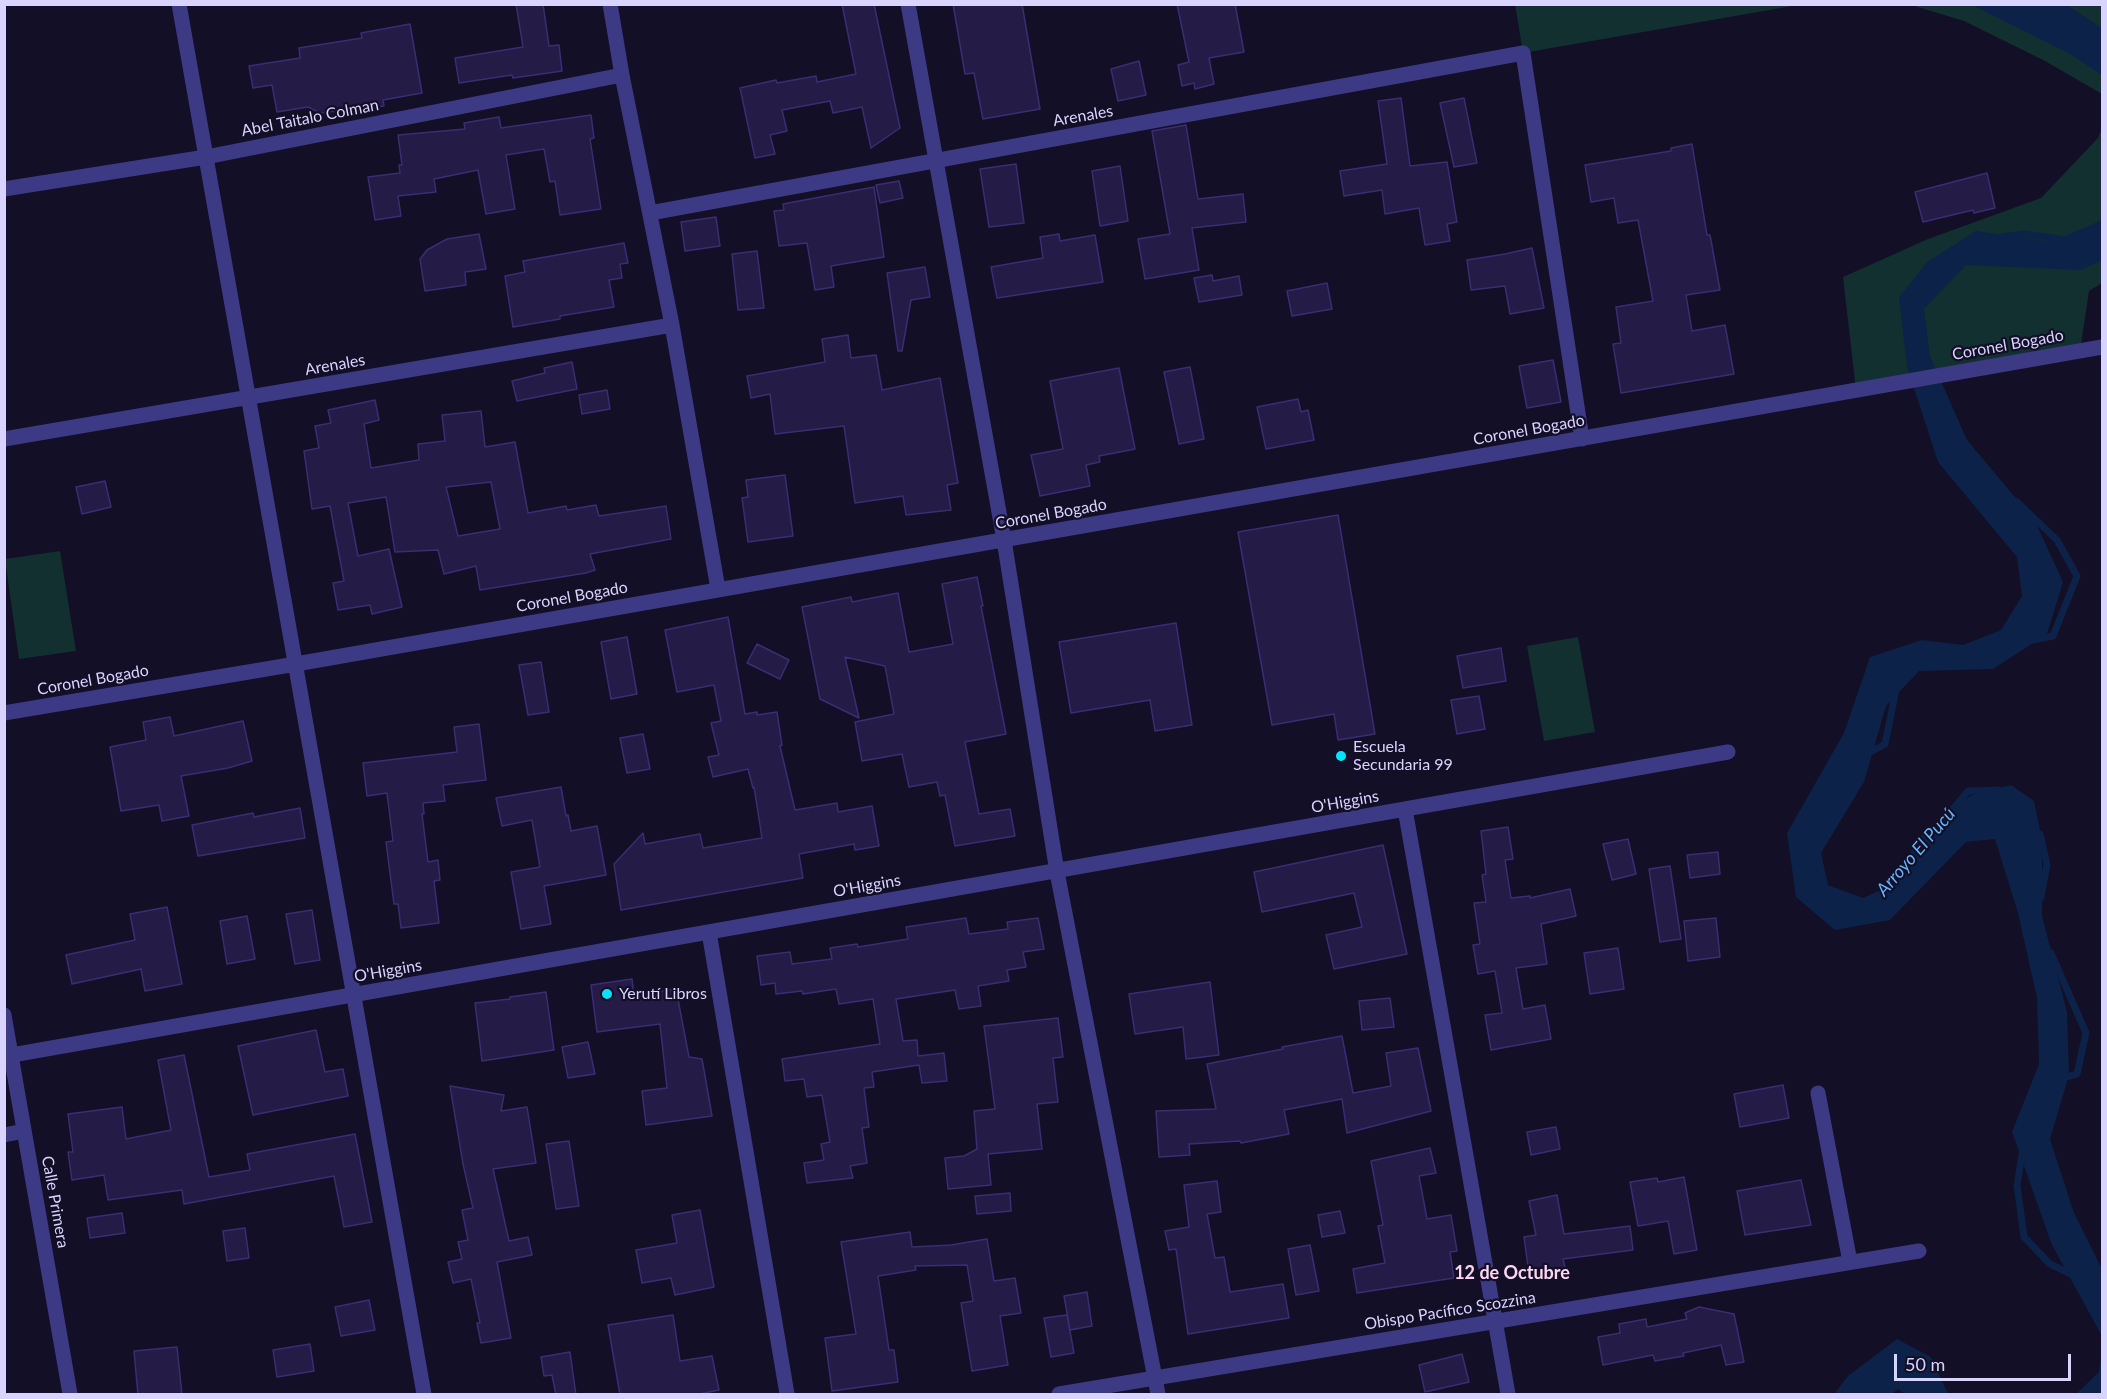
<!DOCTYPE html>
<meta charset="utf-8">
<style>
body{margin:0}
#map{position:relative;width:2107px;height:1399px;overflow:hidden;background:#130f26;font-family:Lato,sans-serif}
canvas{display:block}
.frame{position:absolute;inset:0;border:6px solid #d9d4ff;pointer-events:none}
.scale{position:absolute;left:1894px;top:1354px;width:177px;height:27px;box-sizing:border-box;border:3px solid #d9d4ff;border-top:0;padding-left:8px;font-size:18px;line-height:21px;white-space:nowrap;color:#d9d4ff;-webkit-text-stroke:4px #130f26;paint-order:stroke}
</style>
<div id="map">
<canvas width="2107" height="1399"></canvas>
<div class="frame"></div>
<div class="scale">50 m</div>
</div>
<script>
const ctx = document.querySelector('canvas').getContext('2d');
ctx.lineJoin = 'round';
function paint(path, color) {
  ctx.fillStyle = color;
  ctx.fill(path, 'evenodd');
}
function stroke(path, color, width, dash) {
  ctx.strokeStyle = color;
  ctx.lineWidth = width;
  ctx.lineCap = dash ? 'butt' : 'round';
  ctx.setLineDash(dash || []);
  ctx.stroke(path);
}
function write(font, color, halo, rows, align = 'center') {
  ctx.font = font + ' Lato,sans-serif';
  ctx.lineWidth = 4.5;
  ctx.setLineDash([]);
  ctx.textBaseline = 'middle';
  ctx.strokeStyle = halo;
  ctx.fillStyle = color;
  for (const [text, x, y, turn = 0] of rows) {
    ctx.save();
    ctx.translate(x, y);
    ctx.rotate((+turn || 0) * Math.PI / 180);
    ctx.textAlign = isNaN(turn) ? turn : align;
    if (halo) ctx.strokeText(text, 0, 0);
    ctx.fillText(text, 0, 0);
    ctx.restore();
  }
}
paint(new Path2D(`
 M 1515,4 L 1798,5 L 1523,53 Z
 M 1911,5 L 2102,5 L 2102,94 L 2045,61 L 1964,21 Z
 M 2102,128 L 2102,283 L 2089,291 L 2080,351 L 1856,390 L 1843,277 L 1928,239 L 2041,198 L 2098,138 Z
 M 60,551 L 76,651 L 19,659 L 5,559 Z
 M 1578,637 L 1595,732 L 1544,741 L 1527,646 Z`), '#12302f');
paint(new Path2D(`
 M 2065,4 L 2102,28 L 2102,75 L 2070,54 L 1972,5 Z
 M 2102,220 L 2102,260 L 2081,270 L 1966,265 L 1924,309 L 1930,356 L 1967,440 L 2035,521 L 2063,582 L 2047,634 L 1993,669 L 1919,671 L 1886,706 L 1864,782 L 1821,853 L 1828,885 L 1863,898 L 1889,886 L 1923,832 L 1971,795 L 2011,785 L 2034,801 L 2042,839 L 2042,916 L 2067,1012 L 2069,1075 L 2050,1139 L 2074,1213 L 2102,1269 L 2102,1336 L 2052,1245 L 2012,1132 L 2039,1064 L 2037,998 L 2018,913 L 1995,839 L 1966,842 L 1890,920 L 1835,930 L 1796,897 L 1787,833 L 1844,733 L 1870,657 L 1922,640 L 1963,645 L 2001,630 L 2022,596 L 2017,557 L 1938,462 L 1907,367 L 1899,297 L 1927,262 L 1976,231 L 2051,242 Z
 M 1897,1339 L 1931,1357 L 1948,1394 L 1905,1394 L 1898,1389 L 1892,1394 L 1834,1394 L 1848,1376 Z
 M 2102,1347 L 2102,1394 L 2076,1394 L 2099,1372 Z`), '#0c2248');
stroke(new Path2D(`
 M 2002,237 L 2025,234 L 2065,240
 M 2017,502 L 2057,540 L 2077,576 L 2053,636 L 2033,640
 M 1867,754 L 1885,744 L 1896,690
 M 1948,815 L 1968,791 L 1998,790
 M 2040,834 L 2047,864 L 2041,897
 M 2051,953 L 2086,1033 L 2077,1074 L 2062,1078
 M 2023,1149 L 2017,1185 L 2024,1237 L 2050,1264 L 2075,1276`), '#0c2248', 7);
const building = new Path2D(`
 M 516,4 L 543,4 L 549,46 L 559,45 L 562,71 L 513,78 L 512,75 L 459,83 L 455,58 L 523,47 Z
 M 842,4 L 874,4 L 900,128 L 871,148 L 862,107 L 833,113 L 830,101 L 782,110 L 787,131 L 770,135 L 775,154 L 755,158 L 740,88 L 776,80 L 777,83 L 816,76 L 817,82 L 856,74 Z
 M 953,4 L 1022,4 L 1040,109 L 983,119 L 974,73 L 965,74 Z
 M 1177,4 L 1235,4 L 1244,52 L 1209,58 L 1214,84 L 1195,89 L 1194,83 L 1182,86 L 1178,65 L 1189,62 Z
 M 410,24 L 422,93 L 383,100 L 384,106 L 320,113 L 308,107 L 277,112 L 272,85 L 253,88 L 249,66 L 300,58 L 299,48 L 362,38 L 361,33 Z
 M 1139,61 L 1146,95 L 1118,101 L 1111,69 Z
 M 1401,98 L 1410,166 L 1447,162 L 1457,222 L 1447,224 L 1450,241 L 1425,245 L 1419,208 L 1385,214 L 1382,190 L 1344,196 L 1340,171 L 1387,164 L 1378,101 Z
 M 1464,98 L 1477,163 L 1454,167 L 1440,103 Z
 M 591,115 L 594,138 L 590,139 L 601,209 L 560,215 L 555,181 L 550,182 L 544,149 L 506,155 L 515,209 L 486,214 L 478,170 L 434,179 L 436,192 L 398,196 L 401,216 L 375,220 L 368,177 L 400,173 L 399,165 L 402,165 L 398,135 L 465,129 L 464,123 L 499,117 L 501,128 Z
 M 1186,125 L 1198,199 L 1243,194 L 1246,222 L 1192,228 L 1199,270 L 1145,279 L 1138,239 L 1170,234 L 1152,131 Z
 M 1692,144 L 1707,235 L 1710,235 L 1720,290 L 1686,295 L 1692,331 L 1725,325 L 1734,374 L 1621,393 L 1613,344 L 1621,343 L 1616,307 L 1653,301 L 1638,220 L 1618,223 L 1614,198 L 1591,202 L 1585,165 L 1671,151 L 1671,148 Z
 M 1016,164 L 1024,223 L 989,227 L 980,169 Z
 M 1120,166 L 1128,221 L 1100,226 L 1092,171 Z
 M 1987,173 L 1995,208 L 1974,213 L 1973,210 L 1923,222 L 1915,192 Z
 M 899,181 L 903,198 L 880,203 L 876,185 Z
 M 874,187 L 884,257 L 831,266 L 834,287 L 815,290 L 807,243 L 779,246 L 774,211 L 784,210 L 783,204 Z
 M 716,217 L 720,246 L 685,251 L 681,222 Z
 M 479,234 L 486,269 L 465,272 L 466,285 L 425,291 L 420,259 L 427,250 L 447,239 Z
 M 1059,234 L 1060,241 L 1095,235 L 1103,282 L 997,298 L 991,267 L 1043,258 L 1040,237 Z
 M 624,243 L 628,263 L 620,264 L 622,278 L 609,280 L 614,307 L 560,316 L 560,319 L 513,327 L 505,276 L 525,272 L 523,261 Z
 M 1532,248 L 1544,308 L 1510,314 L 1505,286 L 1471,290 L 1467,260 L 1505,254 Z
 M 757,251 L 764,308 L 738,310 L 732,254 Z
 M 925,267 L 930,297 L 911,300 L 902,351 L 898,351 L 887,273 Z
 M 1212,275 L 1213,281 L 1239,276 L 1242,295 L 1199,302 L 1194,278 Z
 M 1327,283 L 1332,309 L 1292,316 L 1287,291 Z
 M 848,335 L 851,358 L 876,355 L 882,390 L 940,378 L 958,483 L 947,485 L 951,510 L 906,515 L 903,496 L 855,503 L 844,426 L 775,434 L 770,394 L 751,398 L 747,376 L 825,362 L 822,339 Z
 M 1553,360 L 1561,402 L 1527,408 L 1519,366 Z
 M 572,362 L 577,389 L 517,401 L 512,381 L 545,373 L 544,368 Z
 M 1190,367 L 1204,439 L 1179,444 L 1164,372 Z
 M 1119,368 L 1135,449 L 1099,456 L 1100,462 L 1086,465 L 1090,486 L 1040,496 L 1031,455 L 1063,449 L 1050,381 Z
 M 607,390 L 610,409 L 582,414 L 579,395 Z
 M 1298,399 L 1301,412 L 1308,410 L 1314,440 L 1266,449 L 1257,407 Z
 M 375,400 L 379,420 L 364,424 L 371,468 L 419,460 L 418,444 L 445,441 L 442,415 L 481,411 L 485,447 L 515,442 L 528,513 L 566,506 L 567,510 L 596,505 L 599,516 L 666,506 L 671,539 L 590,554 L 595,570 L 586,573 L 480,590 L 476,566 L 444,574 L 438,550 L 395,552 L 386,497 L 348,503 L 358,556 L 389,549 L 402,607 L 372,614 L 370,605 L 338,610 L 333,583 L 344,581 L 330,506 L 312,509 L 304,451 L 319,448 L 315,426 L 331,423 L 328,410 ZM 491,482 L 500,529 L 458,536 L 446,487 Z
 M 785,475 L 793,536 L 748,542 L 742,498 L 748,497 L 746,480 Z
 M 105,481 L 111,507 L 82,514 L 76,487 Z
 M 1338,515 L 1375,734 L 1338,740 L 1334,714 L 1272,725 L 1238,532 Z
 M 977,577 L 983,606 L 981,606 L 1006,734 L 965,742 L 979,814 L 1010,809 L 1015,836 L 955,846 L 945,795 L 940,796 L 937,782 L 909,787 L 902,754 L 862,761 L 855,722 L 894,714 L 885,666 L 845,657 L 859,718 L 820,699 L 802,607 L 851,597 L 852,602 L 898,593 L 909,652 L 953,644 L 942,584 Z
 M 728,617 L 745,714 L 757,712 L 757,715 L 777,712 L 782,745 L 780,746 L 795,810 L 837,803 L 838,812 L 872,806 L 879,846 L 855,850 L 854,844 L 799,854 L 803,878 L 621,910 L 614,864 L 643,833 L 645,844 L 700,834 L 703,848 L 762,838 L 754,787 L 753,788 L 748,769 L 713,777 L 708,757 L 719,755 L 711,723 L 721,721 L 714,685 L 677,692 L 665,630 Z
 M 1176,623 L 1192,725 L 1155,731 L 1150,700 L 1071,713 L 1059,642 Z
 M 627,637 L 637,694 L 611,699 L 601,642 Z
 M 757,644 L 789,660 L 780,679 L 747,663 Z
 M 1501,648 L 1506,681 L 1463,688 L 1457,656 Z
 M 541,662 L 549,712 L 528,715 L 519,665 Z
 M 1479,696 L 1485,729 L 1457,734 L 1451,700 Z
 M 170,717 L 174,736 L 243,721 L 252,761 L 228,768 L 181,776 L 189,816 L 162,821 L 159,805 L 121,811 L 110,747 L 146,740 L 143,722 Z
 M 479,724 L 486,780 L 443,785 L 445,801 L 423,803 L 424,814 L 422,814 L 428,862 L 438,860 L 440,880 L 434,881 L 439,923 L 401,928 L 398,904 L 394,904 L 386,842 L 393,841 L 387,793 L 367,796 L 363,763 L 457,752 L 454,727 Z
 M 643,734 L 650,769 L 627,773 L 620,738 Z
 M 561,787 L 566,816 L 568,815 L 571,831 L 597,826 L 606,875 L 544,886 L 551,924 L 521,929 L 511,872 L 540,867 L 532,820 L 502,826 L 496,798 Z
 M 300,808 L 305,838 L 198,856 L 192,825 L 253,813 L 254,817 Z
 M 1508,827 L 1513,859 L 1505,860 L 1511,898 L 1530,896 L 1530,898 L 1570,889 L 1576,916 L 1541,924 L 1547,964 L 1516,968 L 1523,1009 L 1545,1005 L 1551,1039 L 1491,1050 L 1485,1015 L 1502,1013 L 1495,971 L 1478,974 L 1473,945 L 1480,944 L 1474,903 L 1486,902 L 1482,875 L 1486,874 L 1481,831 Z
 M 1628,839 L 1636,874 L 1612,880 L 1603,844 Z
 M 1383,845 L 1407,954 L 1334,969 L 1326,935 L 1362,927 L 1354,893 L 1262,912 L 1254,872 Z
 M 1718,852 L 1720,874 L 1690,878 L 1687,855 Z
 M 1670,866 L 1681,939 L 1660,942 L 1649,869 Z
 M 167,907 L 182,984 L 145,991 L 141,969 L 72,984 L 66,955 L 135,940 L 130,914 Z
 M 312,910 L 320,960 L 295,964 L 286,914 Z
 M 247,916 L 255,959 L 227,964 L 220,921 Z
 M 966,918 L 969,934 L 1008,929 L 1007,922 L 1038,918 L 1044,949 L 1023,952 L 1026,967 L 1007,970 L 1009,981 L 978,986 L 981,1006 L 959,1009 L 955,990 L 896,999 L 903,1041 L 917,1040 L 918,1056 L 944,1053 L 947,1081 L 922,1083 L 919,1065 L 872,1072 L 874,1087 L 864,1088 L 869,1127 L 862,1128 L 867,1163 L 850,1166 L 853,1178 L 807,1183 L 804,1163 L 824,1160 L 821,1144 L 830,1142 L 822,1095 L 807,1097 L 804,1079 L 785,1081 L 782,1059 L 880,1044 L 873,999 L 839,1004 L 836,989 L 803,994 L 802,991 L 776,994 L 775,983 L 761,985 L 757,956 L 790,952 L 792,964 L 832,959 L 830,948 L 857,944 L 858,947 L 908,939 L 906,927 Z
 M 1716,918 L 1720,957 L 1688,961 L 1684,921 Z
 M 1618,948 L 1624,989 L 1590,994 L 1584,953 Z
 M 632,979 L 634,996 L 676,989 L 689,1057 L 702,1059 L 712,1116 L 646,1125 L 642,1091 L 667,1088 L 660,1024 L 597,1032 L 591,985 Z
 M 1210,982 L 1219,1055 L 1186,1059 L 1183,1027 L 1135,1034 L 1129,994 Z
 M 546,992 L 554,1050 L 482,1061 L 475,1003 L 510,999 L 510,997 Z
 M 1390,998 L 1394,1027 L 1362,1030 L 1359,1001 Z
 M 1058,1018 L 1063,1057 L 1053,1058 L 1058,1102 L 1037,1104 L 1042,1149 L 988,1154 L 991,1185 L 948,1189 L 945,1158 L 964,1156 L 977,1149 L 974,1111 L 995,1109 L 984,1026 Z
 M 316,1030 L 325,1072 L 343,1069 L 348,1096 L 253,1115 L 238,1046 Z
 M 1342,1036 L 1353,1093 L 1391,1086 L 1386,1053 L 1418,1048 L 1431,1111 L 1347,1133 L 1342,1099 L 1284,1110 L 1289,1134 L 1241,1143 L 1240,1141 L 1189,1144 L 1190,1155 L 1159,1157 L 1156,1111 L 1216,1109 L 1207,1064 L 1283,1049 L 1282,1047 Z
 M 588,1042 L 595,1074 L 568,1078 L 562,1047 Z
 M 184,1055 L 209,1177 L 250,1170 L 247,1154 L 355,1134 L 372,1222 L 344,1227 L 334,1176 L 184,1204 L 182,1190 L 108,1200 L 104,1175 L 72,1180 L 68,1152 L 73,1152 L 68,1114 L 122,1107 L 126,1139 L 171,1130 L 158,1060 Z
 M 1783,1085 L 1789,1118 L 1740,1127 L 1734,1094 Z
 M 450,1086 L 504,1095 L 501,1111 L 527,1107 L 536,1163 L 493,1169 L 509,1241 L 528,1237 L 532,1255 L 497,1262 L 511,1338 L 481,1343 L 477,1323 L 480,1323 L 471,1279 L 453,1283 L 448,1262 L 462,1259 L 458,1242 L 468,1240 L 462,1210 L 473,1208 L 463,1164 Z
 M 1556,1127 L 1560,1149 L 1531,1155 L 1527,1132 Z
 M 569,1141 L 579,1206 L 556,1209 L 546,1144 Z
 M 1430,1148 L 1436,1173 L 1419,1176 L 1427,1219 L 1451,1215 L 1457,1251 L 1450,1252 L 1454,1278 L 1357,1293 L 1353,1269 L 1385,1263 L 1378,1226 L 1383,1225 L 1371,1161 Z
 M 1684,1177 L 1697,1250 L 1674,1254 L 1668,1221 L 1638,1226 L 1630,1182 L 1657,1178 L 1658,1182 Z
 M 1801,1180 L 1811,1225 L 1745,1235 L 1737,1191 Z
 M 1217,1181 L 1221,1212 L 1207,1214 L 1215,1258 L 1224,1257 L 1230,1292 L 1283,1284 L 1289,1318 L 1188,1334 L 1176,1249 L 1169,1250 L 1165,1231 L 1189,1227 L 1184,1185 Z
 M 1010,1193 L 1011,1211 L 977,1214 L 975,1196 Z
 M 1557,1195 L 1564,1234 L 1630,1226 L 1633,1250 L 1563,1259 L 1565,1268 L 1529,1274 L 1524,1237 L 1536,1235 L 1529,1201 Z
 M 700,1210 L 714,1287 L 675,1295 L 671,1278 L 642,1283 L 636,1250 L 677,1243 L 672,1215 Z
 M 1340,1211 L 1345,1233 L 1322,1237 L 1318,1215 Z
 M 122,1213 L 125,1233 L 90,1238 L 87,1218 Z
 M 245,1228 L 249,1258 L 227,1261 L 223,1231 Z
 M 910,1232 L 912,1247 L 951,1245 L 987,1239 L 994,1281 L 1015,1278 L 1021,1313 L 1000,1316 L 1008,1365 L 972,1371 L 961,1303 L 973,1301 L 967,1265 L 915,1266 L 916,1270 L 878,1276 L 889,1350 L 894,1350 L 898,1382 L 832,1391 L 825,1338 L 856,1334 L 841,1242 Z
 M 1310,1245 L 1319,1291 L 1296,1295 L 1288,1249 Z
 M 1087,1292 L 1092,1326 L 1070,1330 L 1064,1296 Z
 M 369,1300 L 375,1330 L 341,1336 L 335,1307 Z
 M 1699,1307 L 1734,1314 L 1744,1362 L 1726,1365 L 1721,1345 L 1683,1353 L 1684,1356 L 1655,1361 L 1653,1355 L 1603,1365 L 1598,1337 L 1620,1333 L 1619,1324 L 1646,1319 L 1647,1327 L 1687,1319 L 1685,1313 Z
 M 673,1315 L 680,1361 L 712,1356 L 719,1390 L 695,1395 L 620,1395 L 608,1325 Z
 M 1067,1315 L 1074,1353 L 1051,1357 L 1044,1318 Z
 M 310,1344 L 314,1371 L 277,1377 L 273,1350 Z
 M 177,1347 L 182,1395 L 138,1395 L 134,1351 Z
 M 570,1352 L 576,1395 L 556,1395 L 552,1375 L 544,1376 L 541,1357 Z
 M 1462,1354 L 1469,1382 L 1425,1392 L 1419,1365 Z`);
paint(building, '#241b47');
stroke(building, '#3b2d73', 1.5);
stroke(new Path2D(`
 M 179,4 L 424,1394
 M 610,4 L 622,75 L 672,325 L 718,589
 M 908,4 L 1004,540 L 1057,872 L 1158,1394
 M 4,189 L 206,157 L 622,75
 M 650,213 L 1523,53 L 1582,439
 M 4,439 L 672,325
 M 4,713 L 296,664 L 2102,347
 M 1405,809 L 1508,1394
 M 709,932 L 787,1394
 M 4,1015 L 70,1394
 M 12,1055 L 1728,752
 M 1818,1093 L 1850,1262
 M 4,1135 L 24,1131
 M 1059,1394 L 1919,1251`), '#3d3a85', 15);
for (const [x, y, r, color] of [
 [1341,756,6,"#00e5ff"],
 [607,994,6,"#00e5ff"]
]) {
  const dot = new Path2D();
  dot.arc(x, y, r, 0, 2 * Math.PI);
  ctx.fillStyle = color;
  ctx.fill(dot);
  stroke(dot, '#130f26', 2);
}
write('16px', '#d9d4ff', '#130f26', [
 ["Arenales",1083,116,-10],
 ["Abel Taitalo Colman",310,118,-11],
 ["Coronel Bogado",2008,345,-10],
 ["Arenales",335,365,-10],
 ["Coronel Bogado",1529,430,-10],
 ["Coronel Bogado",1051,514,-10],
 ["Coronel Bogado",572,597,-10],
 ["Coronel Bogado",93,680,-10],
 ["O'Higgins",1345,802,-10],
 ["O'Higgins",867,886,-10],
 ["O'Higgins",388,971,-10],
 ["Calle Primera",55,1202,80],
 ["Obispo Pacífico Scozzina",1450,1311,-9]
]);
write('16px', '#d9d4ff', '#130f26', [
 ["Escuela",1353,747],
 ["Secundaria 99",1353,765],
 ["Yerutí Libros",619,994]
], 'left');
write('italic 18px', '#62b6ff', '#130f26', [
 ["Arroyo El Pucú",1916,852,-49]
]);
write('bold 18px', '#ffd6f0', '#130f26', [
 ["12 de Octubre",1512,1273]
]);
</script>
